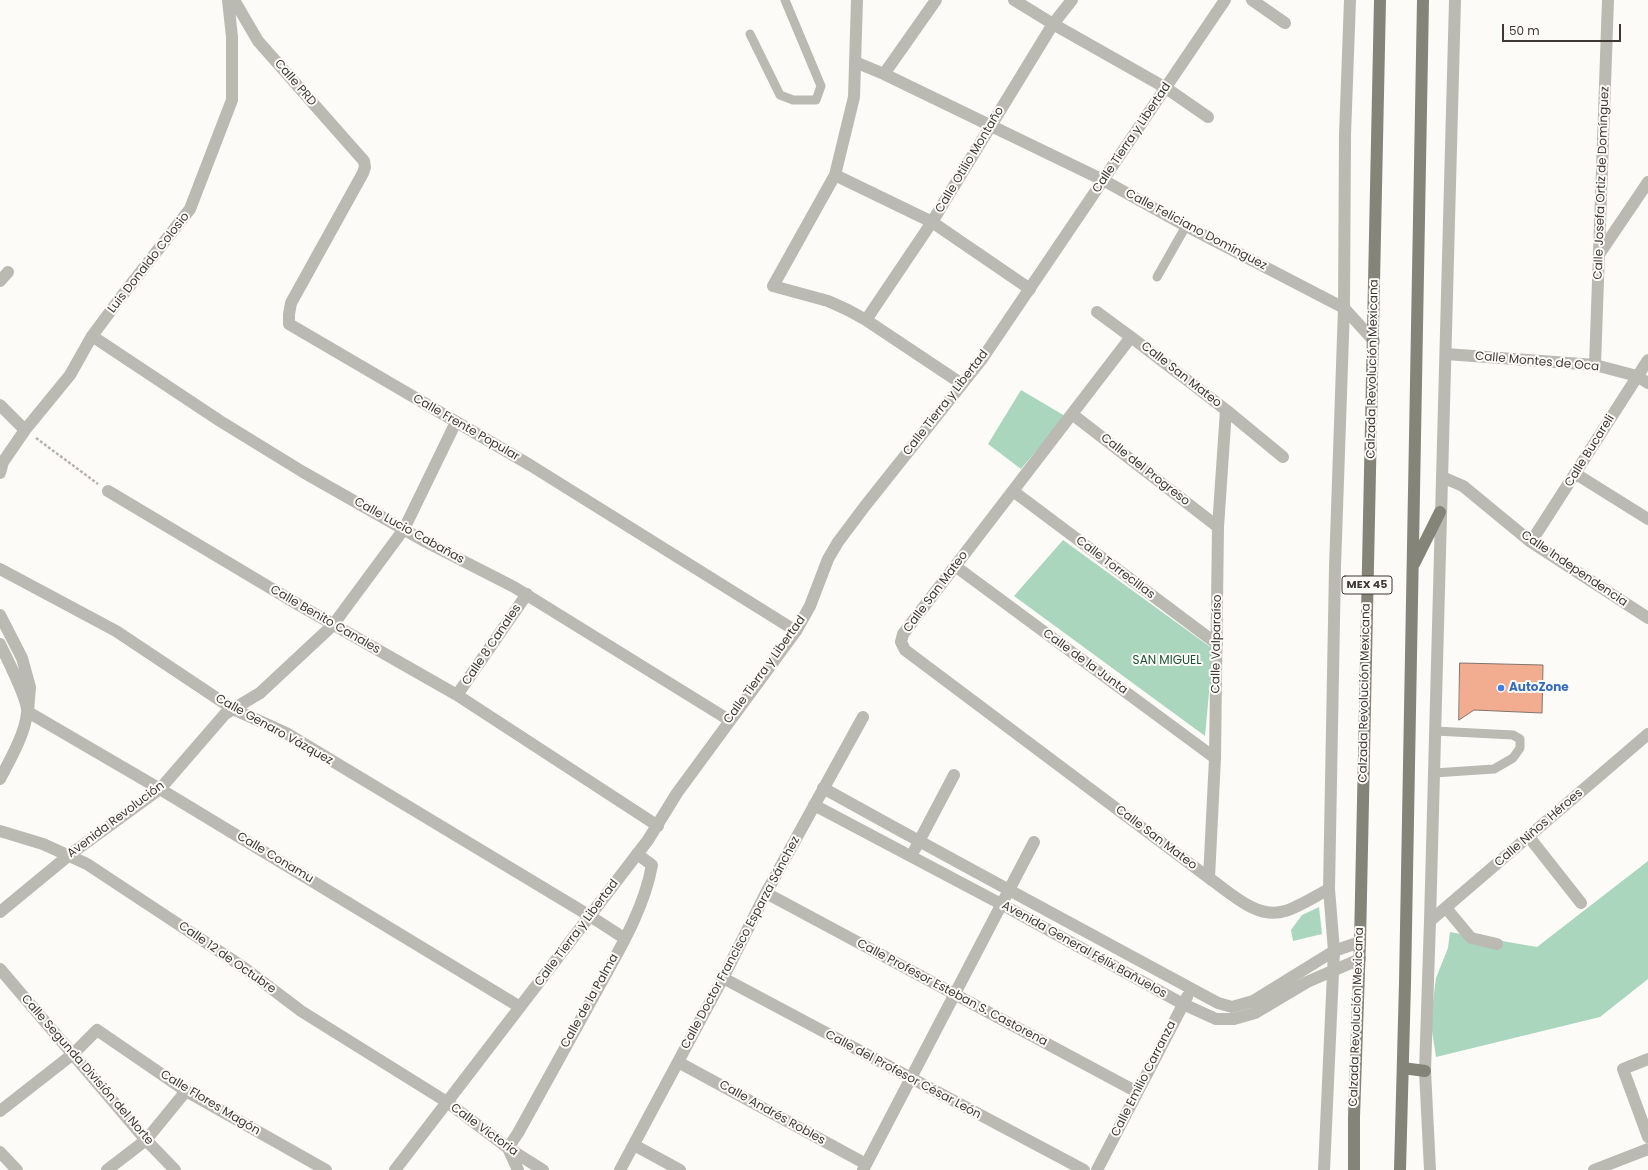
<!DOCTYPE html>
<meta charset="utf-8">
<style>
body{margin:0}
#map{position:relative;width:1648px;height:1170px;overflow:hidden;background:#fdfbf8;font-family:Poppins,sans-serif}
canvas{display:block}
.scale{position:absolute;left:1502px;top:24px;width:119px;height:18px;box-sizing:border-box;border:2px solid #3d3833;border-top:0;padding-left:5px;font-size:12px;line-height:14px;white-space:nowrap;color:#3d3833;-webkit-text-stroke:3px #fdfbf8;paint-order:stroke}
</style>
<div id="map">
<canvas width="1648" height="1170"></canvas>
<div class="scale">50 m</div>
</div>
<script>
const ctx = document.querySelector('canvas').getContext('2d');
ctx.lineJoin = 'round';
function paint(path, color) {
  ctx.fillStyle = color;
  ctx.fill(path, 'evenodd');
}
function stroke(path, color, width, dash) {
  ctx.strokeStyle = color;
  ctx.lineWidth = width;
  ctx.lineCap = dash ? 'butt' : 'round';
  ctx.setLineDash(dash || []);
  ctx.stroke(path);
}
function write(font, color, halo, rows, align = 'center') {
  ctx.font = font + ' Poppins,sans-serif';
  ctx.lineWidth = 4;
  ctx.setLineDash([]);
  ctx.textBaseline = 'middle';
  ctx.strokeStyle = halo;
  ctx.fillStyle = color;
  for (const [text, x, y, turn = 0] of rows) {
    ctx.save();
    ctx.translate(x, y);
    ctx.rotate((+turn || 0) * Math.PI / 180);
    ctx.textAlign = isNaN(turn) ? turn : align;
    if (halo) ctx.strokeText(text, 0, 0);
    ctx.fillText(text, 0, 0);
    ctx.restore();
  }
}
paint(new Path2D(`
 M 1021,390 L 1065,416 L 1021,469 L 988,444 Z
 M 1063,540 L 1213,649 L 1205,736 L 1014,596 Z
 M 1648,861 L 1648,979 L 1600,1017 L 1436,1057 L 1432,1031 L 1432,1009 L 1436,978 L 1448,948 L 1450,932 L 1537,947 Z
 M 1319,907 L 1322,934 L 1293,941 L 1291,930 L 1302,915 Z`), '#aad6bd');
const building = new Path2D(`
 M 1460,663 L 1543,665 L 1542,713 L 1474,710 L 1459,720 Z`);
paint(building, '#f2ad91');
stroke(building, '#82736d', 1);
stroke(new Path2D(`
 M 36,438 L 98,484`), '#b6b3af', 2.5, [3, 2]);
stroke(new Path2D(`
 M 750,34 L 780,95 L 793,100 L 816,100 L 821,86 L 785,0
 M 1157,277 L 1186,226
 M 1434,773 L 1494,769 L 1513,758 L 1520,748 L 1520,739 L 1513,735 L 1435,731`), '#babab3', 9);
stroke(new Path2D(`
 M 234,0 L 258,41 L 364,161 L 365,167 L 363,173 L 291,303 L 289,314 L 289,324 L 530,465 L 796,631
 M 857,0 L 854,97 L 835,175 L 773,286 L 828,301 L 848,310 L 866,320 L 962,384
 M 1014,0 L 1053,24 L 1166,88 L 1208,117
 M 1252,0 L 1285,23
 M 855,62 L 884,74 L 1103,180 L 1186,226 L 1344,308 L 1374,341
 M 884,74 L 936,0
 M 835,175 L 932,222 L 1030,289
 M 1600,253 L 1648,182
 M 0,281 L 8,272
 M 1097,312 L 1131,337
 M 866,320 L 932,222 L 1053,24 L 1072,0
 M 92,336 L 220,421 L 303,472 L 426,542 L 514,587 L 729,720
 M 1446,354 L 1595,365 L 1637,376 L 1648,383
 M 1595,365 L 1608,0
 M 0,405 L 25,430
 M 1072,414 L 1218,527
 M 1283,457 L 1226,410 L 1131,337 L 903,634 L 901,642 L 905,650 L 1209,878 C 1231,893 1257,920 1285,911 C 1299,907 1317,895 1329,889
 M 0,473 L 3,462 L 25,430 L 70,375 L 92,336 L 121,297 L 190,209 L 232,100 L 232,37 L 228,0
 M 1576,474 L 1648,519
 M 1442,477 L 1463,486 L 1531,542 L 1648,618
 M 108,491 L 299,605 L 457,695 L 658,826
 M 1013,491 L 1217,644
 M 1531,542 L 1648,360
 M 955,566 L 1215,758
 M 0,569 L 116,631 L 233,709 L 286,733 L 590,916 L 624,938
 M 0,615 L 22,658 L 30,687 L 28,712 L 160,789 L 520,1007
 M 0,644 C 6,657 29,701 27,713 C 25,734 10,760 0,779
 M 457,695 L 527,594
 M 823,788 C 954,861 1087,932 1218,1003 L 1232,1007 L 1253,1001 L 1334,951 L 1360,942
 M 814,805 L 1001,904 L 1183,1004 L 1216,1019 L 1234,1019 L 1255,1013 L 1307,982 L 1360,959
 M 0,831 L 43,844 L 87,864 L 243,967 L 301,1011 L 447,1102 L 508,1148 L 543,1170
 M 1529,837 L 1581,903
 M 915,849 L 954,775
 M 1209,878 L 1215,758 L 1218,527 L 1226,410
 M 766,893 L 1137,1092
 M 1446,908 L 1471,938 L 1497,944
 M 0,912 L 68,856 L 160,789 L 225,714 L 260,693 L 333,625 L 404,529 L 456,422
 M 1430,921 L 1648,734
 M 0,969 L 146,1140 L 175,1170
 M 723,978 L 1084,1170
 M 1648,1059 L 1623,1069 L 1648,1137
 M 678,1062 L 866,1164
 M 0,1111 L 73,1054 L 97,1030 L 186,1091 L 326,1170
 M 634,1145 L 680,1170
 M 0,1152 L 17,1170
 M 107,1170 L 146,1140 L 186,1091
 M 518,1170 L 508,1148 L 518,1133 C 544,1086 570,1039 596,992 C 618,952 644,910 652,865 L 637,854
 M 620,1170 L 723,978 L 766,893 L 863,717
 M 863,1170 L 1034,842
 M 1097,1170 L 1187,997
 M 1594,1170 L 1648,1149`), '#babab3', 12);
stroke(new Path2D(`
 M 395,1170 L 648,840 L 677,793 L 796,631 L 810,606 L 828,559 L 838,542 L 865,506 L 982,359 L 1225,0
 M 1324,1170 L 1334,951 L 1329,889 L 1335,567 L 1344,308 L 1345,135 L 1350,0
 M 1430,1170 L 1425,1071 L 1430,921 L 1455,0`), '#babab3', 12);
stroke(new Path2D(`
 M 1414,564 L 1440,512
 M 1403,1068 L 1425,1071
 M 1354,1170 L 1354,1117 L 1360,942 L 1380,0
 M 1400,1170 L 1405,983 L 1423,0`), '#848478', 12);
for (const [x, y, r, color] of [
 [1501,688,4,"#3f7fe0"]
]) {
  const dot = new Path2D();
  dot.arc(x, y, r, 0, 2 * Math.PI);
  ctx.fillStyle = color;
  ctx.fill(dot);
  stroke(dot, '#fdfbf8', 1.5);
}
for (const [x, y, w] of [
 [1367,585,50]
]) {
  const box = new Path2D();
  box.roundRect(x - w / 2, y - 9, w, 18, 3);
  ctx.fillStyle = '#fdfbf8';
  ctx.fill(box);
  stroke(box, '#3d3833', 1);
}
write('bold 11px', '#3d3833', null, [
 ["MEX 45",1367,585]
]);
write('12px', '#3d3833', '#fdfbf8', [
 ["Calle PRD",295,83,49],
 ["Calle Tierra y Libertad",1132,138,-56],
 ["Calle Otilio Montaño",970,160,-59],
 ["Calle Josefa Ortiz de Domínguez",1602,183,-88],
 ["Calle Feliciano Domínguez",1196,230,28],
 ["Luis Donaldo Colosio",149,263,-52],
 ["Calle Montes de Oca",1537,362,5],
 ["Calzada Revolución Mexicana",1373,369,-89],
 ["Calle San Mateo",1181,375,38],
 ["Calle Tierra y Libertad",946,403,-52],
 ["Calle Frente Popular",466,428,30],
 ["Calle Bucareli",1590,451,-58],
 ["Calle del Progreso",1145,470,38],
 ["Calle Lucio Cabañas",409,531,29],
 ["Calle Torrecillas",1115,568,37],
 ["Calle Independencia",1574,569,34],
 ["Calle San Mateo",936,592,-53],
 ["Calle Benito Canales",325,620,30],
 ["Calle Valparaíso",1217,644,-89],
 ["Calle 8 Canales",492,645,-56],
 ["Calle de la Junta",1085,662,36],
 ["Calle Tierra y Libertad",765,670,-54],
 ["Calzada Revolución Mexicana",1365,693,-89],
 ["Calle Genaro Vázquez",274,730,29],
 ["Avenida Revolución",116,820,-37],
 ["Calle Niños Héroes",1539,828,-41],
 ["Calle San Mateo",1156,838,37],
 ["Calle Conamu",275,858,31],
 ["Calle Tierra y Libertad",577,933,-53],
 ["Calle Doctor Francisco Esparza Sánchez",741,943,-62],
 ["Avenida General Félix Bañuelos",1084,950,29],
 ["Calle 12 de Octubre",227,958,35],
 ["Calle Profesor Esteban S. Castorena",952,993,28],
 ["Calle de la Palma",590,1001,-61],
 ["Calzada Revolución Mexicana",1357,1017,-88],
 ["Calle Segunda División del Norte",87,1070,49],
 ["Calle del Profesor César León",903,1075,28],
 ["Calle Emilio Carranza",1144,1079,-63],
 ["Calle Flores Magón",210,1103,31],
 ["Calle Andrés Robles",772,1113,29],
 ["Calle Victoria",484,1130,36]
]);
write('12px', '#1a5137', '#fdfbf8', [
 ["SAN MIGUEL",1167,661]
]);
write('bold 12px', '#366cbe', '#fdfbf8', [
 ["AutoZone",1509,688]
], 'left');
</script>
